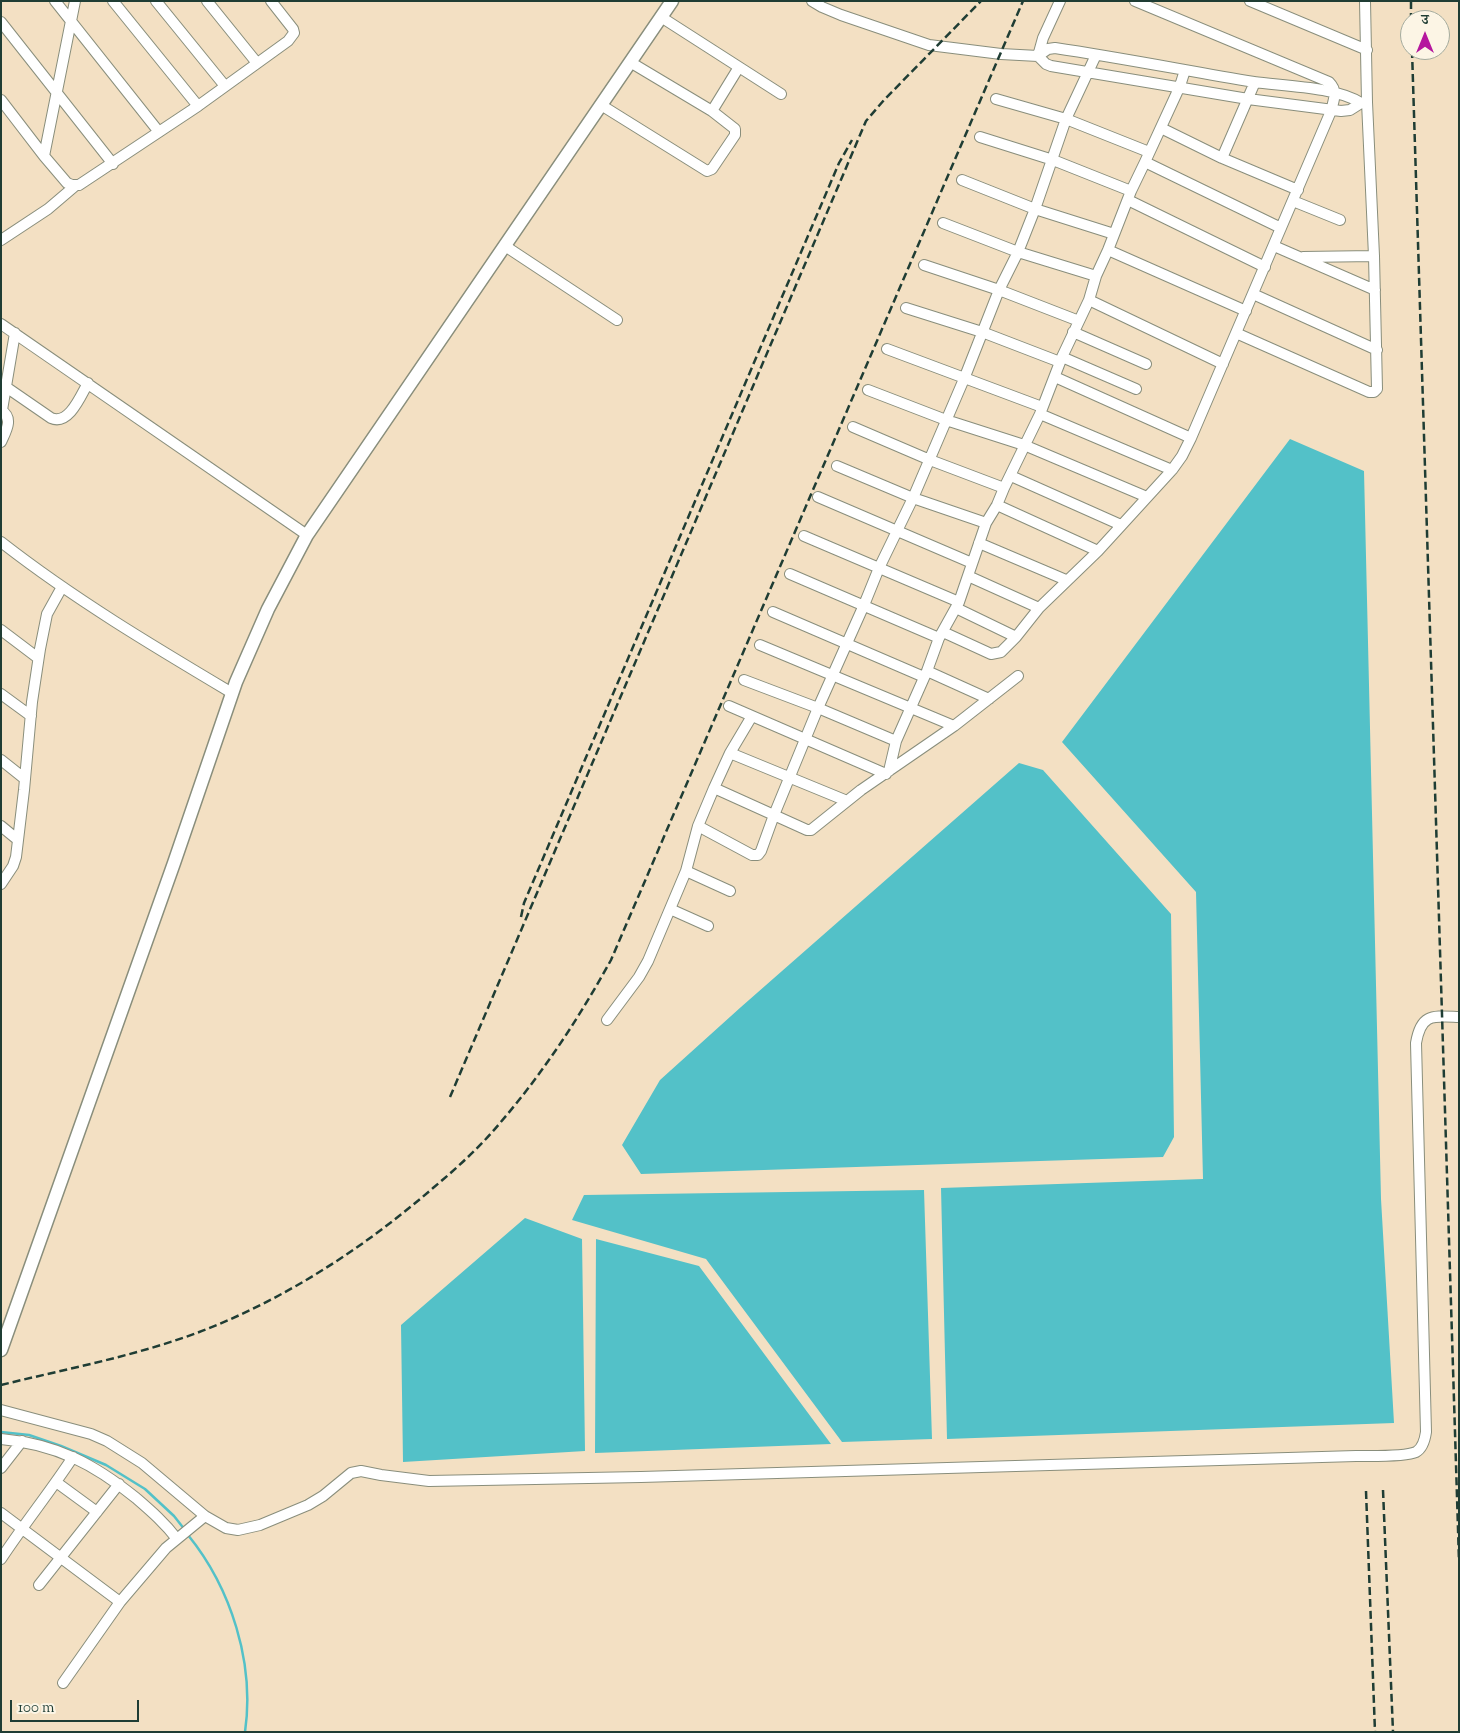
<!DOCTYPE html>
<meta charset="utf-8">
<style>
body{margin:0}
#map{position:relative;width:1460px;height:1733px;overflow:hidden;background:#f3e0c3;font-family:"Sorts Mill Goudy","Noto Serif Devanagari",serif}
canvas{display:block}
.frame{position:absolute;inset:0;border:2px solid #1f3d34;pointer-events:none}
.north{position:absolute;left:1400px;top:10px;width:50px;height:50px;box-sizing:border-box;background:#fcf5e5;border:1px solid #a4ab9e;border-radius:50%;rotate:0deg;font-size:14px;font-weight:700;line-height:20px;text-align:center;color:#1f3d34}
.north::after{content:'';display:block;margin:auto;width:18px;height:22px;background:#b5179e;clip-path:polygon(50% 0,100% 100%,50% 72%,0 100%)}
.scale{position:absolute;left:10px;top:1700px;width:129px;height:22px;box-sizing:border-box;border:2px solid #1f3d34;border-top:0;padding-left:6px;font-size:15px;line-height:18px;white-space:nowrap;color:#1f3d34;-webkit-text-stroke:4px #fcf5e5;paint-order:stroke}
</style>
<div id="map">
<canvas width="1460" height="1733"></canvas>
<div class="frame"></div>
<div class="north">उ</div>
<div class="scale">100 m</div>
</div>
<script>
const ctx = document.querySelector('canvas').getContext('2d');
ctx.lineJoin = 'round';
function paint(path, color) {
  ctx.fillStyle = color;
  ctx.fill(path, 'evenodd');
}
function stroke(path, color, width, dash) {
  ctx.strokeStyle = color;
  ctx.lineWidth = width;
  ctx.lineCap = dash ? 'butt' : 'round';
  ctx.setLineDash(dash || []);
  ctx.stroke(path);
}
paint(new Path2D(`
 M 1290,439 L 1364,471 L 1381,1199 L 1394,1423 L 947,1439 L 941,1188 L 1203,1179 L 1196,892 L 1062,742 Z
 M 1019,763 L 1043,770 L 1171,914 L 1174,1137 L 1163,1157 L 641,1174 L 622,1145 L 660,1080 L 741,1007 Z
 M 924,1190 L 932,1439 L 842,1442 L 706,1259 L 572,1220 L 584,1195 Z
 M 525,1218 L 582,1239 L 585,1451 L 403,1462 L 401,1325 Z
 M 596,1239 L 699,1266 L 831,1444 L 595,1453 Z`), '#53c1c8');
stroke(new Path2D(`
 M 1,1432 L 29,1435 L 61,1446 L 106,1465 L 145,1489 L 174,1516 L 185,1530
 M 188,1535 C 231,1588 255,1663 245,1732`), '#53c1c8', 2.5);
const minor = new Path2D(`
 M 55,1 L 159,132
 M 113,1 L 198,106
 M 156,1 L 225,86
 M 207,1 L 257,63
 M 812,1 L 822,7 L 841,15 L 929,45 L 1001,54 L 1038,56 L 1048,49 L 1055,48 C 1122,58 1188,71 1254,82 C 1284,86 1337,87 1361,103 L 1350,110 L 1341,111 L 1248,99 L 1051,66 L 1046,64 L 1038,56
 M 1250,1 L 1367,50
 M 661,17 L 781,94
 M 1,22 L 113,164
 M 1038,56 L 1043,38 L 1060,1
 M 996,99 L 1066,119 L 1149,152
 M 1,100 L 44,156 L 67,183 L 72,185 L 79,185 L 198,106 L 288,41 L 294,33 L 293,29 L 271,1
 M 601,105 L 707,171 L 712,169 L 735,135 L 735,129 L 712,111 L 630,62
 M 712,111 L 739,67
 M 1161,128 L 1222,158 L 1298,190
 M 980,137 L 1053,160 L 1131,191
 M 44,156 L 75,1
 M 1222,158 L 1255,82
 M 1145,162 L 1281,228
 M 962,180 L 1035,209 L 1114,234
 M 1128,200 L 1265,267
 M 1293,201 L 1340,220
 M 943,223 L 1018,252 L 1096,276
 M 1,240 L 48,209 L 75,186
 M 505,246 L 617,320
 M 1274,246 L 1375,290
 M 1108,250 L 1246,311
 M 1303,257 L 1374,256
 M 924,265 L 999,290 L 1079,321
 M 1253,294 L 1377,350
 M 1089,300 L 1223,364
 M 906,308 L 982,332 L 1060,362
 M 1,324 L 307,535
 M 1073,332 L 1146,364
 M 1236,333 L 1369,392 L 1374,392 L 1377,389 L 1374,256 L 1367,102 L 1365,1
 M 887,349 L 1042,407
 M 1062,357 L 1136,389
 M 1055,377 L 1191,438
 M 6,387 L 51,418 C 69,426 81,395 88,383
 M 868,390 L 946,420 L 1024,445 L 1147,497
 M 1,410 C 14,418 6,431 1,442
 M 2,410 L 15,333
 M 1040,414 L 1172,470
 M 853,427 L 930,460 L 1004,488
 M 837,466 L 913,498 L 986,523
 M 1011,476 L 1121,525
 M 818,497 L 972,563
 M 997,505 L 1098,551
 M 804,536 L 959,602
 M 1,542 C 74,599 153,646 232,693
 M 979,543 L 1066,580
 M 790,574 L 939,638
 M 968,576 L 1039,608
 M 956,608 L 1016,637
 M 773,612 L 924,677
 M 1,630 L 38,658
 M 943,632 L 991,654 L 1001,652 L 1016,637 L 1039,608 L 1098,551 L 1172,470 L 1182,456 L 1191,438 L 1331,111 C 1334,99 1338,91 1329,82 L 1135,1
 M 760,645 L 954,726
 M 927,671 L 989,699
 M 744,680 L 818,708 L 896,741
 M 1,694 L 31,716
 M 729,706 L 886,774
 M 730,753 L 847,801
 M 1,760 L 25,779
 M 889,771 L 896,741 L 927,671 L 939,638 L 959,602 L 986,523 L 997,505 L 1004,488 L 1040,414 L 1062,357 L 1089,300 L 1096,276 L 1108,250 L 1131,191 L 1145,162 L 1180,86 L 1185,70
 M 714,788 L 807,830 L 811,830 L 861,790 L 954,726 L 1018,676
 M 1,826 L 18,840
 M 698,826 L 752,855 L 758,855 L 761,851 L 774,815 L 818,708 L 864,605 L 879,568 L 913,498 L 964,379 L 999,290 L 1018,252 L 1035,209 L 1066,119 L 1096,55
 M 686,871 L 730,891
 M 1,884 L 13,866 L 16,857 L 24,790 L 32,702 L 40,649 L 47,614 L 62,587
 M 670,909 L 708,926
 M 607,1020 L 639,977 L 648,961 L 686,871 L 698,826 L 714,788 L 730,753 L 752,716
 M 1,1410 L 91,1434 L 107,1441 L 142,1463 L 205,1516 L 226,1528 L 238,1530 L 260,1525 L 308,1505 L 323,1496 L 351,1473 L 361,1471 L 381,1475 L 429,1481 L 641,1477 L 1356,1456 C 1369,1456 1405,1457 1416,1452 C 1423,1448 1425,1439 1426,1432 L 1416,1043 C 1421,1013 1433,1016 1459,1017
 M 1,1439 C 56,1444 94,1464 136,1498 C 151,1511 165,1523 177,1539
 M 1,1468 L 22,1441
 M 56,1482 L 97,1512
 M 1,1513 L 120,1602
 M 1,1559 C 24,1524 50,1492 73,1457
 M 39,1585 L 119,1484
 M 63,1683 L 120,1602 L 166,1548 L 205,1516`);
const major = new Path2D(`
 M 1,1350 L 174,863 L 236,682 L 268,609 L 307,535 L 672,1`);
stroke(minor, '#898e7c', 12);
stroke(major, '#898e7c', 15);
stroke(minor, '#fff', 10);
stroke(major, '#fff', 12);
stroke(new Path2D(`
 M 1411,1 L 1411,20
 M 1412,50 L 1459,1561
 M 521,917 L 524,903 L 839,163 L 852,140
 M 450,1097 L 866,121 L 884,100 L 981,1
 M 1,1385 C 70,1368 141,1355 207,1329 C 290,1296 366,1246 433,1188 C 457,1168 480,1147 500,1123 C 543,1073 579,1018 611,960 L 1023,1
 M 1383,1490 L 1393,1732
 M 1366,1491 L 1375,1732`), '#1f3d34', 2.5, [8, 4]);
</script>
